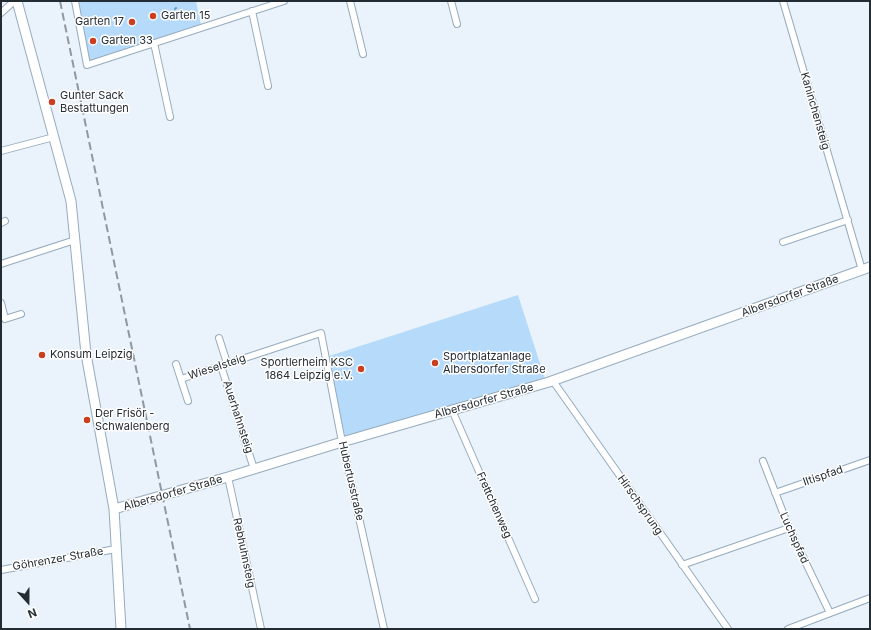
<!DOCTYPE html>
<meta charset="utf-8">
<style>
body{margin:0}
#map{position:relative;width:871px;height:630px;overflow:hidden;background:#eaf3fb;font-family:Inter,sans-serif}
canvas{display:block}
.frame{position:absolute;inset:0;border:2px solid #232b33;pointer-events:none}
.north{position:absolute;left:8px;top:582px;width:40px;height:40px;-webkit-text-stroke:3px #fff;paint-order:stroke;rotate:159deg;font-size:11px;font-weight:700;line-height:16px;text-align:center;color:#232b33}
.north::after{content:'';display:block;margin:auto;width:14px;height:18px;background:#232b33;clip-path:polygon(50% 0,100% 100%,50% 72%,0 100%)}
</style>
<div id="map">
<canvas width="871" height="630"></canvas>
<div class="frame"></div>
<div class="north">N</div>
</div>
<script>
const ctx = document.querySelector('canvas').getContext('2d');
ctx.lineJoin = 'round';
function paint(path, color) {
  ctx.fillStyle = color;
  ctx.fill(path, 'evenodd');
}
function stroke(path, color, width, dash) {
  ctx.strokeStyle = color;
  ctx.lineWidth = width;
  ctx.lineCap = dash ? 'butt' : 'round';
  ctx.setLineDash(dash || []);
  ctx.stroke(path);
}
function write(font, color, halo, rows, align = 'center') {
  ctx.font = font + ' Inter,sans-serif';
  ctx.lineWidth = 3;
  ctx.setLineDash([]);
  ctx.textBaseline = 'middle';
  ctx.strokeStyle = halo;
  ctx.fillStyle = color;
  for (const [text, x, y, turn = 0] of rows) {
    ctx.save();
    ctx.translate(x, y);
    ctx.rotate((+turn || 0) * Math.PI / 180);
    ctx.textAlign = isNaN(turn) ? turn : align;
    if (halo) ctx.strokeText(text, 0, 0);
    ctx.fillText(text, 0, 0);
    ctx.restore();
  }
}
paint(new Path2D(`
 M 76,1 L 196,1 L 201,25 L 89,61 Z
 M 518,295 L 545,379 L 344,437 L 329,356 Z`), '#b6dbfa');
stroke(new Path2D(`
 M 175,9 L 176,8`), '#6899c0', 2);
const street = new Path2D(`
 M 75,1 L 87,65 L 284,1
 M 350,1 L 363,54
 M 451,1 L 457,24
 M 783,1 L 862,270
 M 252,11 L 268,86
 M 1,13 L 12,3 L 17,2
 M 154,43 L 170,117
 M 1,151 L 54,137
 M 1,223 L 5,221
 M 783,242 L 848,220
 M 1,264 L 75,240
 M 1,303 L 5,319 L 21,314
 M 219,338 L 227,363
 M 176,364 L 188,401
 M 221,366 L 254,469
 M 181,379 L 321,333 L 342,442 L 384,629
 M 553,381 L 728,629
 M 452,410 L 535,599
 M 763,461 L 789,528 L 830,613
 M 228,477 L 261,629
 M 775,493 L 870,460
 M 682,565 L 789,528
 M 1,570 L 116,549
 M 788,629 L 870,598`);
const secondary = new Path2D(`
 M 17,1 L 71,201 L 86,354 L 114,509 L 121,629
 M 114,509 L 228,477 L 342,442 L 549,382 L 870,267`);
stroke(street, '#95abbe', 8);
stroke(secondary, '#95abbe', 11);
stroke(street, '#fff', 6);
stroke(secondary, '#fff', 9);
stroke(new Path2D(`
 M 60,1 L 190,629`), '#8f98a0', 2, [8, 4]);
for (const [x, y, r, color] of [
 [153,16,4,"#ca3f20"],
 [132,22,4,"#ca3f20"],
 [93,41,4,"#ca3f20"],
 [52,102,4,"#ca3f20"],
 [42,355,4,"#ca3f20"],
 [435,363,4,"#ca3f20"],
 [361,369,4,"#ca3f20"],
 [87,420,4,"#ca3f20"]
]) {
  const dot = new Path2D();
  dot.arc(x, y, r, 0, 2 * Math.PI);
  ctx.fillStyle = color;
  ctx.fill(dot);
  stroke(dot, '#fff', 1.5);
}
write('11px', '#232b33', '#fff', [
 ["Garten 15",161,16],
 ["Garten 17",124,22,"right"],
 ["Garten 33",101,41],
 ["Gunter Sack",60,96],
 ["Bestattungen",60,109],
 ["Konsum Leipzig",50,355],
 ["Sportplatzanlage",443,357],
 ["Albersdorfer Straße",443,370],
 ["Sportlerheim KSC",353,363,"right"],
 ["1864 Leipzig e.V.",353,376,"right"],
 ["Der Frisör -",95,414],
 ["Schwalenberg",95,427]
], 'left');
write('11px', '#232b33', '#fff', [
 ["Kaninchensteig",815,111,74],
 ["Albersdorfer Straße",790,296,-20],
 ["Wieselsteig",217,367,-18],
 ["Albersdorfer Straße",484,401,-16],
 ["Auerhahnsteig",238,417,72],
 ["Iltispfad",823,476,-19],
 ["Hubertusstraße",351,481,77],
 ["Albersdorfer Straße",173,493,-16],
 ["Frettchenweg",494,505,66],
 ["Hirschsprung",640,505,55],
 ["Luchspfad",794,538,66],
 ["Rebhuhnsteig",244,553,78],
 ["Göhrenzer Straße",58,559,-10]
]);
</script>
